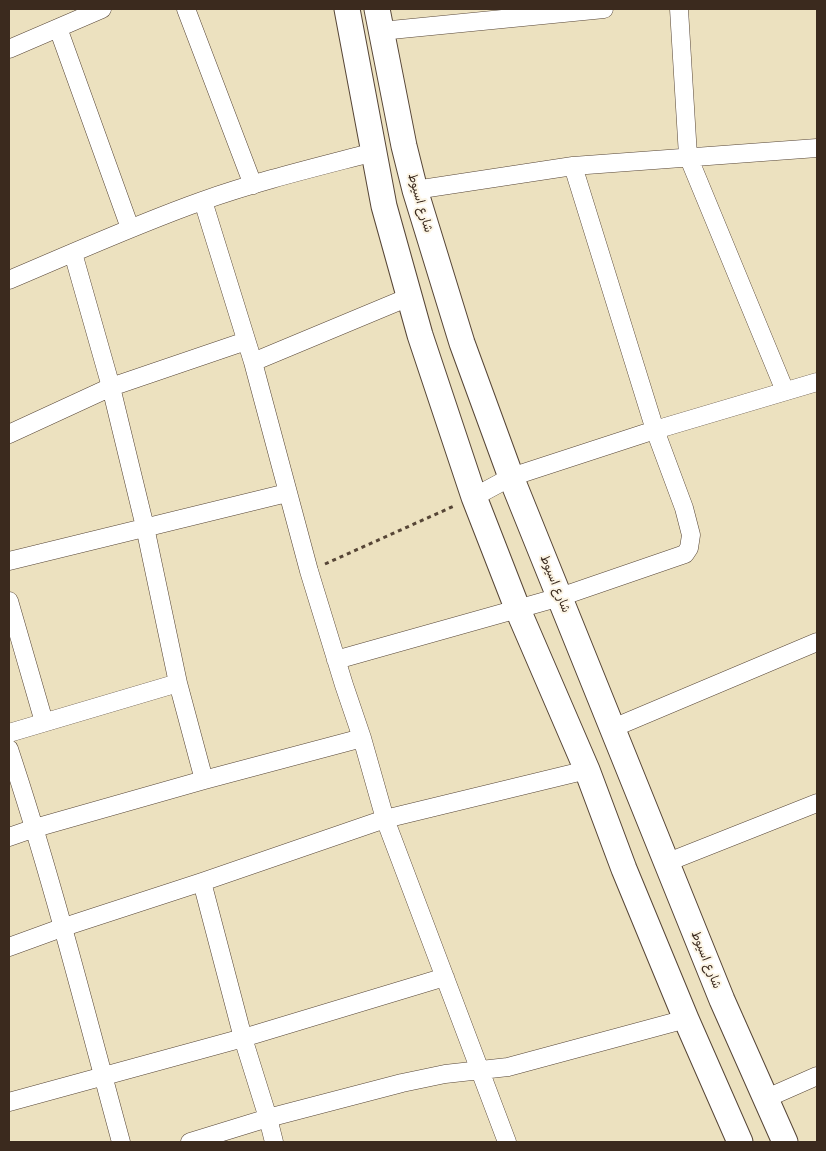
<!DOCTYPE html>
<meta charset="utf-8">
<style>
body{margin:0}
#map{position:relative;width:826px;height:1151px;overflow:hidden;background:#ece1bf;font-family:"Playpen Sans",sans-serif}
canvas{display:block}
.frame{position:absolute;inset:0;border:10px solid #3b2a1e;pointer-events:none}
</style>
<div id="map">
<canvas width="826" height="1151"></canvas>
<div class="frame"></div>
</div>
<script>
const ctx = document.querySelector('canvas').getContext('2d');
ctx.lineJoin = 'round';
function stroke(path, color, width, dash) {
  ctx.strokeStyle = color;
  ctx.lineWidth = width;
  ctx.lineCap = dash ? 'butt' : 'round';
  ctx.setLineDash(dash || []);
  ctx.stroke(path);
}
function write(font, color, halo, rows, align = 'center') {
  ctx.font = font + ' "Playpen Sans","Playpen Sans Arabic",sans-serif';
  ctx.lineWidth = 4;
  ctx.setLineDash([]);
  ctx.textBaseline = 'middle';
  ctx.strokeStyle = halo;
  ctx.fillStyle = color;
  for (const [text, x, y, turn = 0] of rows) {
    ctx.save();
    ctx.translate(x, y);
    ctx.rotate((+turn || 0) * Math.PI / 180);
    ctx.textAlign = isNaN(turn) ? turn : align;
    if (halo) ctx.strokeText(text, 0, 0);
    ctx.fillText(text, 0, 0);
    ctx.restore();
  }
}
const street = new Path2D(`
 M 186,9 L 253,185
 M 679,9 L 688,156 L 785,391
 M 58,28 L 130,228
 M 381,31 L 604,9
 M 9,49 L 102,9
 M 415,190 L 573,166 L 817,148
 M 203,201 L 253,362 L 309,571 L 344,685 L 362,738 L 385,819 L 507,1142
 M 73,253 L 111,387 L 145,527 L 178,683 L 204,780
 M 9,280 C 73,253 137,224 202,201 C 258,181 317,167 374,152
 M 253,362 L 409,297
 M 9,434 L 111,387 L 246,341
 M 474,497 L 511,477 L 655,430 L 817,382
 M 9,561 L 287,493
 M 9,601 L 44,722
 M 336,660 L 560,597 L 685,554 L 689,548 L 691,535 L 684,508 L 655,430 L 573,166
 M 613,728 L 817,642
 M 9,733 L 178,683
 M 9,749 C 52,878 85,1010 121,1142
 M 9,837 L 35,828 L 204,780 L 362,738
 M 668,862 L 817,803
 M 202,882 L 243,1038 L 268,1118 L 274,1142
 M 9,947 L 64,927 L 202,882 L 385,819 L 587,770
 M 767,1098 L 817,1076
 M 9,1102 L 243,1038 L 445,977
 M 190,1142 L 268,1118 L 402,1083 L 445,1074 L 508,1067 L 686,1019`);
const secondary = new Path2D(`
 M 347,9 L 384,206 L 420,335 L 474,497 L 518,610 L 587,770 L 624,869 L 686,1019 L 740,1142
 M 377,9 L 404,146 L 415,190 L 462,343 L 511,477 L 722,1000 L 785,1142`);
stroke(street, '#564536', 19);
stroke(secondary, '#564536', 27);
stroke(new Path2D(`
 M 325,564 L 454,506`), '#564536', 3, [4, 4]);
stroke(street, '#fff', 18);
stroke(secondary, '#fff', 25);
write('12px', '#3b2a1e', '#fcf5e5', [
 ["شارع اسيوط",420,203,74],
 ["شارع اسيوط",555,584,68],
 ["شارع اسيوط",706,960,68]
]);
</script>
